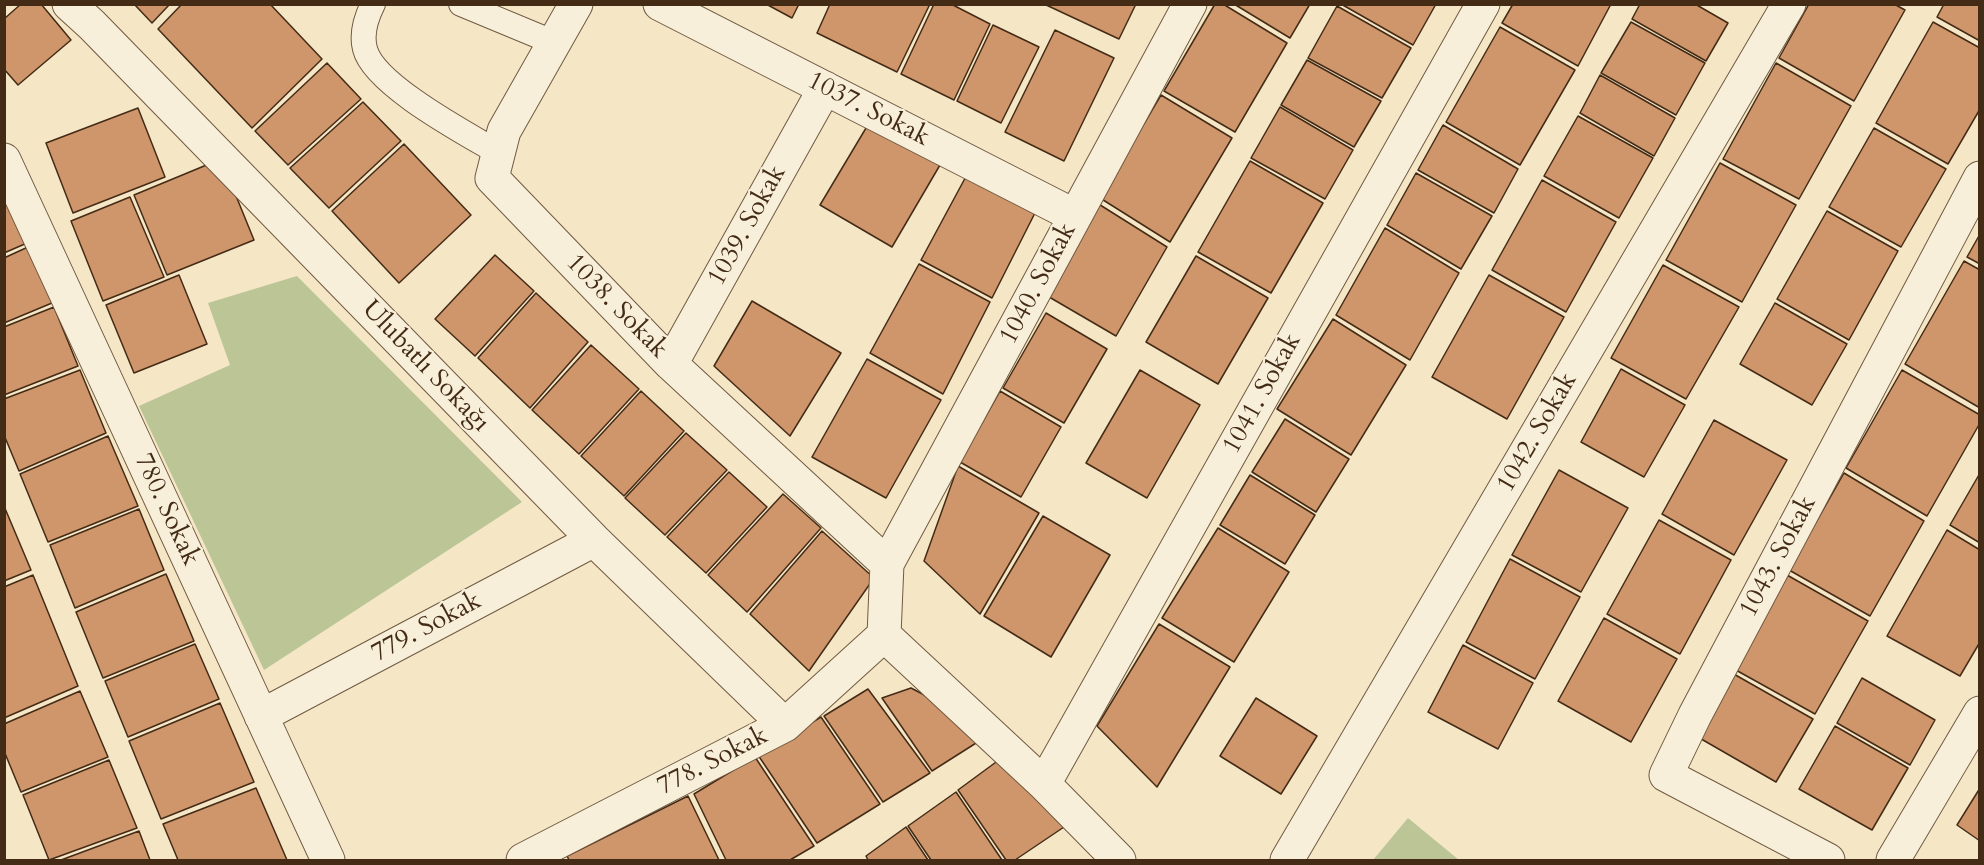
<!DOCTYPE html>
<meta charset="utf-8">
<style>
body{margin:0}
#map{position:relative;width:1984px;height:865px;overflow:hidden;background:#f5e6c6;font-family:Cardo,serif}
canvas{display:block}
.frame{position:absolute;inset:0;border:6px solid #432b16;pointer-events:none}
</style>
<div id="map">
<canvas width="1984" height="865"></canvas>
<div class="frame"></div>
</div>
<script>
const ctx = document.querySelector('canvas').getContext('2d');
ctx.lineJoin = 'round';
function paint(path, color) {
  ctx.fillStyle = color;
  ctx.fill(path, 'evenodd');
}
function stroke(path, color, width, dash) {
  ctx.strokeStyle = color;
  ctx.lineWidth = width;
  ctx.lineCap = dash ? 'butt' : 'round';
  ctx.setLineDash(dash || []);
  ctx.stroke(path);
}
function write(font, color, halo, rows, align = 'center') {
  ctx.font = font + ' Cardo,serif';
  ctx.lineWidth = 4.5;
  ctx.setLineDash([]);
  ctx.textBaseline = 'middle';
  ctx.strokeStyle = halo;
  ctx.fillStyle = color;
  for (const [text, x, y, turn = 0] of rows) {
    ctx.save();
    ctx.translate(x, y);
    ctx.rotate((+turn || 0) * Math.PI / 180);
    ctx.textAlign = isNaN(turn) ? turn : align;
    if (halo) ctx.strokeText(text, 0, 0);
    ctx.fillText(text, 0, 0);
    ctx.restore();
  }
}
paint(new Path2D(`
 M 297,276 L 522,502 L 264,670 L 139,406 L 230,365 L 208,303 Z
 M 1408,818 L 1459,860 L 1373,860 Z`), '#bbc596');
const building = new Path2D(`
 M 21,4 L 41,4 L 71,40 L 18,85 L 4,69 L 4,19 Z
 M 134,4 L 170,4 L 152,23 Z
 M 182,4 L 270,4 L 322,59 L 252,128 L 158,29 Z
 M 766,4 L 799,4 L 792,18 Z
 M 830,4 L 930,4 L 897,72 L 817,33 Z
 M 934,4 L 951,4 L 990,24 L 954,100 L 901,74 Z
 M 1044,4 L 1136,4 L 1119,39 Z
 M 1215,4 L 1223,4 L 1287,43 L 1235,132 L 1164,91 Z
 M 1234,4 L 1310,4 L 1290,38 Z
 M 1341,4 L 1436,4 L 1413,45 Z
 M 1513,4 L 1611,4 L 1578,66 L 1502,23 Z
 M 1640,4 L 1695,4 L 1728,23 L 1706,61 L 1632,19 Z
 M 1809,4 L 1894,4 L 1905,10 L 1854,101 L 1779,58 Z
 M 1944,4 L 1980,4 L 1980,41 L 1937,17 Z
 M 1337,6 L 1411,48 L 1382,98 L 1308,58 Z
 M 1631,22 L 1705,63 L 1676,115 L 1601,73 Z
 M 1933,22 L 1980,48 L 1980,109 L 1948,164 L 1876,123 Z
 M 993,25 L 1039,47 L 1001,123 L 957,101 Z
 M 1500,27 L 1575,70 L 1520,165 L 1446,122 Z
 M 1055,30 L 1114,58 L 1064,161 L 1005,132 Z
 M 1307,60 L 1381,101 L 1354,147 L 1281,105 Z
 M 327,63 L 361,99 L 288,165 L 255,131 Z
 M 1776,63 L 1851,106 L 1799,199 L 1723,159 Z
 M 1600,75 L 1675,118 L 1654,156 L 1580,113 Z
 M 1161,95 L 1232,138 L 1170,242 L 1100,198 Z
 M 363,102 L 401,141 L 329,208 L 290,168 Z
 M 1280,107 L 1353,150 L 1325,199 L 1251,158 Z
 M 138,108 L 165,177 L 73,213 L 46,143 Z
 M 1578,116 L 1653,158 L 1619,218 L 1544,176 Z
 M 869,123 L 940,165 L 892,247 L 820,205 Z
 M 1443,125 L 1518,169 L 1494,213 L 1418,170 Z
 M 1874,128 L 1946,169 L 1901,247 L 1829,207 Z
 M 404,144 L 471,215 L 399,283 L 332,211 Z
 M 221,159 L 254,240 L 167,275 L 134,195 Z
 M 1250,161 L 1323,203 L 1271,293 L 1198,252 Z
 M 1720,163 L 1796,205 L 1742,302 L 1666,260 Z
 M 970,169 L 1038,207 L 992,298 L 921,260 Z
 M 1416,173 L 1492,216 L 1461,269 L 1387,225 Z
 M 1542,180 L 1616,222 L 1566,312 L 1492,270 Z
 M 4,191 L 27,243 L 4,253 Z
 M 130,197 L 164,277 L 103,301 L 71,221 Z
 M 1097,203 L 1167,247 L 1116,336 L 1044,294 Z
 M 1827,211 L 1898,251 L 1849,340 L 1777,299 Z
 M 1385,228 L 1459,273 L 1410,360 L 1336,315 Z
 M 1980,234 L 1980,264 L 1967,257 Z
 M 28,247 L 52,303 L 4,323 L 4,258 Z
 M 495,255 L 534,291 L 475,356 L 435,319 Z
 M 1196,256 L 1268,298 L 1218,384 L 1146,342 Z
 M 1964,261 L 1980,270 L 1980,408 L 1905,364 Z
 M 919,264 L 990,302 L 943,394 L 870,353 Z
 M 1663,265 L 1739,307 L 1686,399 L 1611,358 Z
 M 179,275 L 207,344 L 134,373 L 106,305 Z
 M 1489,275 L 1564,317 L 1507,419 L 1432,377 Z
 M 536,293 L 588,342 L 530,408 L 478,358 Z
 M 752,301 L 841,353 L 790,436 L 714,366 Z
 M 1775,303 L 1847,344 L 1812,405 L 1740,364 Z
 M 54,307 L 78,366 L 4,395 L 4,327 Z
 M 1046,313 L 1107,349 L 1064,423 L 1003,388 Z
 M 1333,319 L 1406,365 L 1351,455 L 1277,409 Z
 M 591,345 L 639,389 L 579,454 L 532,410 Z
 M 867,359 L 941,400 L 886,498 L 812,457 Z
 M 1621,369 L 1685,405 L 1644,477 L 1581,442 Z
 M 80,370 L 106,433 L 19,471 L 4,435 L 4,399 Z
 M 1140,370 L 1200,405 L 1147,498 L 1086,463 Z
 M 1902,370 L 1980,415 L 1980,423 L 1927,516 L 1846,468 Z
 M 641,391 L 684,431 L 624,496 L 581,456 Z
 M 1000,391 L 1061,427 L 1021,497 L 960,462 Z
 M 1285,419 L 1349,459 L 1316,512 L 1252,472 Z
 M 1714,420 L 1787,460 L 1734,555 L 1662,514 Z
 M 686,433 L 727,470 L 665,535 L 625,498 Z
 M 108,436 L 138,506 L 48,542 L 20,474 Z
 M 958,466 L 1039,513 L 980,614 L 924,561 Z
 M 1559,470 L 1628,508 L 1581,592 L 1512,555 Z
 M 729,472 L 767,507 L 706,573 L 667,537 Z
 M 1844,473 L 1924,521 L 1870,616 L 1789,570 Z
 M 1980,473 L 1980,543 L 1950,525 Z
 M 1250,475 L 1315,515 L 1285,564 L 1220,525 Z
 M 783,494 L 821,528 L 747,612 L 708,575 Z
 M 4,506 L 31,570 L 4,581 Z
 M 139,509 L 164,570 L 75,608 L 50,545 Z
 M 1043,516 L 1110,555 L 1051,657 L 984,616 Z
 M 1659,520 L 1731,560 L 1680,654 L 1607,614 Z
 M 1218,528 L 1289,572 L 1234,662 L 1162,618 Z
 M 1947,530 L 1980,550 L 1980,642 L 1960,676 L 1887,636 Z
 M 822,531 L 874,578 L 809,671 L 750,614 Z
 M 1510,559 L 1580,597 L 1535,679 L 1466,642 Z
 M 166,574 L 194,641 L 103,678 L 76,612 Z
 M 33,575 L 78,686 L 4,718 L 4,587 Z
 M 1787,575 L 1868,621 L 1815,714 L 1734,669 Z
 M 1604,618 L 1677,659 L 1631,742 L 1558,701 Z
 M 1159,624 L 1230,667 L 1157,787 L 1097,726 Z
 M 195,644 L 219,699 L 128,737 L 105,681 Z
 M 1463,645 L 1533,683 L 1498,749 L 1428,712 Z
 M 1732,673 L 1813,719 L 1776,782 L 1696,736 Z
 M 1862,678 L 1935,720 L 1910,765 L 1837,723 Z
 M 911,688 L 934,700 L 984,738 L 932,771 L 882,698 Z
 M 868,689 L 930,773 L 883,802 L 824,716 Z
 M 80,691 L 108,757 L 21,792 L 4,751 L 4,724 Z
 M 1256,698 L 1317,736 L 1281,794 L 1220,756 Z
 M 220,703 L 254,782 L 161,819 L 129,741 Z
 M 821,717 L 880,804 L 817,843 L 758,755 Z
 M 1835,726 L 1908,768 L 1872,830 L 1799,789 Z
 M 1007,754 L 1067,825 L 1015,860 L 1006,860 L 958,790 Z
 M 755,757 L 814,846 L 790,860 L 726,860 L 694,794 Z
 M 109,760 L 137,828 L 49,860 L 23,795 Z
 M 256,788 L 287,860 L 178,860 L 163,824 Z
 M 1980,788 L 1980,841 L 1957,825 Z
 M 956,792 L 1002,860 L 931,860 L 908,826 Z
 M 688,796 L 719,860 L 569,860 L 567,856 Z
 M 906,827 L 928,860 L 868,860 L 866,856 Z
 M 139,831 L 150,860 L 61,860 Z`);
paint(building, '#cf956b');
stroke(building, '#432b16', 1.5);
const lane = new Path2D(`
 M 373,4 C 366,18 361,34 365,49 C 374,85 467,134 499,153
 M 461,4 L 555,43`);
const street = new Path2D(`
 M 69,4 L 92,25 L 594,540 L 785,725
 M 576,4 L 504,131 L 492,178 L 671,364 L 887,564
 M 660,4 L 1075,216
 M 4,160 L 328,860
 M 671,364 L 825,88
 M 884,635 L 887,564 L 1190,4
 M 884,635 L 1044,784 L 1119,860
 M 261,716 L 594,540
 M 1044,784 L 1483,4
 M 523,860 L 785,725 L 884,635
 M 1287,860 L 1789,4
 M 1828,860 L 1666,775 L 1695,715 L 1980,178
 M 1893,860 L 1980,713`);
stroke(lane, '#705a42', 26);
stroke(street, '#705a42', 35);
stroke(lane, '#f8efda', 24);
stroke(street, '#f8efda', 33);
write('26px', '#432b16', '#f8efda', [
 ["1037. Sokak",868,110,27],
 ["1039. Sokak",748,226,-61],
 ["1040. Sokak",1039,284,-62],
 ["1038. Sokak",616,307,46],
 ["Ulubatlı Sokağı",425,367,46],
 ["1041. Sokak",1263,394,-61],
 ["1042. Sokak",1538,433,-60],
 ["780. Sokak",166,510,65],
 ["1043. Sokak",1779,557,-62],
 ["779. Sokak",427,628,-28],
 ["778. Sokak",713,762,-27]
]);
</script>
